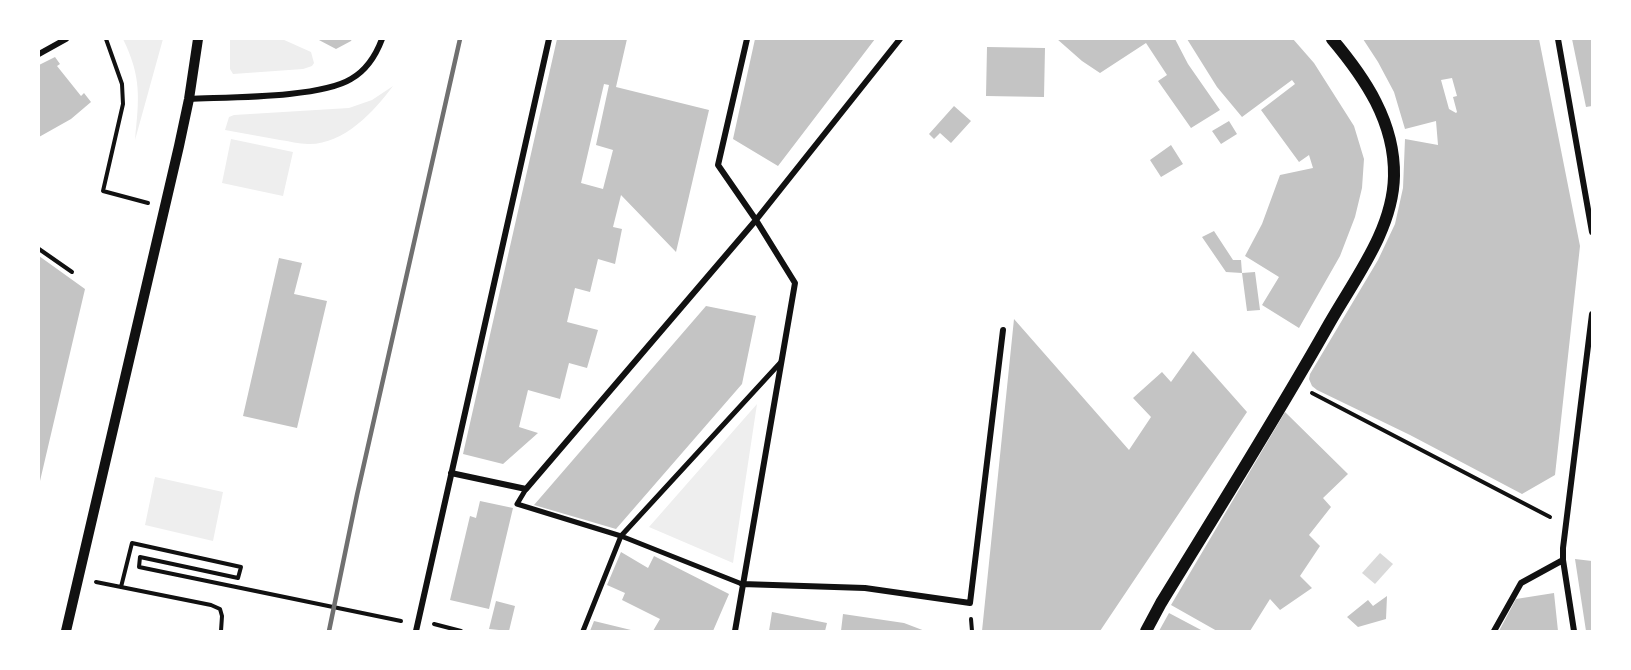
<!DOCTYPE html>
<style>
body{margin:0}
#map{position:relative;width:1631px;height:670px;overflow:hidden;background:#fff;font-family:"Open Sans",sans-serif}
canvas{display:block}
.frame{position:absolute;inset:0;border:40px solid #fff;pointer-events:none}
</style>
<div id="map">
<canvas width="1631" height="670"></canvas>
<div class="frame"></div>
</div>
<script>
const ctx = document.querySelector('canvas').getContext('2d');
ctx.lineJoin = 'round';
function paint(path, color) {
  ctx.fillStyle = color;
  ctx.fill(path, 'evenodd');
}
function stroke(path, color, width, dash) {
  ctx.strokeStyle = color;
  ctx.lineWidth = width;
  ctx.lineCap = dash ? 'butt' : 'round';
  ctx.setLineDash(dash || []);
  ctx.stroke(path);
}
paint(new Path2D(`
 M 123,39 L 163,39 L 135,140 C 139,98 142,78 123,39 Z
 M 230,39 L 282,39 L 311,52 L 314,63 L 312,66 L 303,69 L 233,74 L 230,69 Z
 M 393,86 C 374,112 343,145 308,144 C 299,144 289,141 280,140 C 262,137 243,133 225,130 L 229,117 L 234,115 L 349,108 L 372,100 Z
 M 231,139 L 293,152 L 283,196 L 222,183 Z
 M 757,404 L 733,563 L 649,527 Z
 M 155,477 L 223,492 L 213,541 L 145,525 Z`), '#eee');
paint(new Path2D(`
 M 1380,553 L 1393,564 L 1375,584 L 1362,573 Z`), '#d9d9d9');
paint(new Path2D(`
 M 317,39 L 352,39 L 351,41 L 336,49 Z
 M 557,39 L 627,39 L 616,87 L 709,110 L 676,252 L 621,195 L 613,227 L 622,229 L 615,264 L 598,259 L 590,292 L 575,288 L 567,322 L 598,330 L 587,368 L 569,363 L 560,399 L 528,390 L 519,427 L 538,433 L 503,464 L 463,454 ZM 604,84 L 609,85 L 596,145 L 613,150 L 603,189 L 581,183 Z
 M 755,39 L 875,39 L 778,166 L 733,139 Z
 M 1057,39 L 1175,39 L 1188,64 L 1220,110 L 1191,128 L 1158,81 L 1167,75 L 1146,43 L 1100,73 L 1082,61 Z
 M 1187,39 L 1293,39 L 1314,63 L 1354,126 L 1364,159 L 1362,188 L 1355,217 L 1340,256 L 1299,328 L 1262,305 L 1279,277 L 1245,256 L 1262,224 L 1280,175 L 1313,168 L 1309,155 L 1299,162 L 1261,110 L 1295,84 L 1292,80 L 1242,117 L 1217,87 Z
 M 1363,39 L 1539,39 L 1580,246 L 1555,475 L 1522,494 L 1410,435 L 1317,390 L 1312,386 L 1309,379 L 1310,374 L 1378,260 L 1395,224 L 1403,188 L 1405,139 L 1438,145 L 1436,121 L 1405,129 L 1394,92 L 1378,62 ZM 1452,78 L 1457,96 L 1453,97 L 1457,112 L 1456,113 L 1449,109 L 1441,80 Z
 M 1572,39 L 1592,39 L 1592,106 L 1586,107 Z
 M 987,47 L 1045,48 L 1044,97 L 986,96 Z
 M 55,57 L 60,64 L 57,66 L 81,96 L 84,93 L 91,102 L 71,119 L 39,137 L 39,65 Z
 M 954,106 L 971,121 L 951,143 L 940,133 L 934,139 L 929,134 Z
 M 1229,121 L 1237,134 L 1221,144 L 1212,131 Z
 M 1171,145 L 1183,164 L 1161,177 L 1150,160 Z
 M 1214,231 L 1233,260 L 1241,260 L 1242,273 L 1255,272 L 1260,310 L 1247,311 L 1242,273 L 1226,272 L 1202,237 Z
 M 39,256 L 85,289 L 40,481 L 39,481 Z
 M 279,258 L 302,263 L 294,294 L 327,301 L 297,428 L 243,416 Z
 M 706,306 L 756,316 L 742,384 L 616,529 L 534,505 Z
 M 1014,319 L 1129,450 L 1151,417 L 1133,398 L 1162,372 L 1171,382 L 1193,351 L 1247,412 L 1100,631 L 982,631 Z
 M 1285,412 L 1348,474 L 1323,498 L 1331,507 L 1309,535 L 1320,546 L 1300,576 L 1312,588 L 1280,610 L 1270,599 L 1250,631 L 1217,631 L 1171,605 Z
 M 480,501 L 513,508 L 489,609 L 450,600 L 470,516 L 476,518 Z
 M 621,552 L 648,568 L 654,556 L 729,594 L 713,631 L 653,631 L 660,619 L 622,600 L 625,593 L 607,585 Z
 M 1575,559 L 1592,561 L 1592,631 L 1586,631 Z
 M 1554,593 L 1558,631 L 1499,631 L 1516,599 Z
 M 1387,596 L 1386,619 L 1358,627 L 1347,617 L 1368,600 L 1373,606 Z
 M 496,601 L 515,606 L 509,631 L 489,629 Z
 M 772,612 L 827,623 L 825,631 L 769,631 Z
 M 1169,613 L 1203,631 L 1159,631 Z
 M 843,614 L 904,623 L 925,631 L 841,631 Z
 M 594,621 L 631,630 L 631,631 L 590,631 Z`), '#c4c4c4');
stroke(new Path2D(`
 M 106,39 L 122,84 L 123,104 L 103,191 L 148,203
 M 39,249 L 72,272
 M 1312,393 L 1550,517
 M 96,582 L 121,587 L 132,543 L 241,567 L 238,578 L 140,557 L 139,567 L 401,621
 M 121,587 L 211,605 L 220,609 L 222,616 L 221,631
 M 971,619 L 972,631
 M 434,624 L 461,631`), '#111', 4);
stroke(new Path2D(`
 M 526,489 L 517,504 L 621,536 L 742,584
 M 583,631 L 621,536 L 781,362`), '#111', 5);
stroke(new Path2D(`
 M 1558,39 L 1592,232
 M 39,54 L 66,39
 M 189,99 C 228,97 320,98 351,79 C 367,70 376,55 382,39
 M 451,473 L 526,489 L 756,220 L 900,39
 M 742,584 L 865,588 L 970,603 L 1003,330
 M 416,631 L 549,39
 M 735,631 L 795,283 L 756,220 L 718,165 L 747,39
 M 1494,631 L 1521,583 L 1563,560
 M 1574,631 L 1563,560 L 1563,548 L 1592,314`), '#111', 6);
stroke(new Path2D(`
 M 66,631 L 179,146 L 189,99 L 198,39`), '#111', 10);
stroke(new Path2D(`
 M 1146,631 L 1161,603 C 1218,510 1276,418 1329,324 C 1355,278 1393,230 1394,176 C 1395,122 1365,78 1332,39`), '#111', 12);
stroke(new Path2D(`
 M 329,631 L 357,495 L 460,39`), '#707070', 4.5);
</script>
